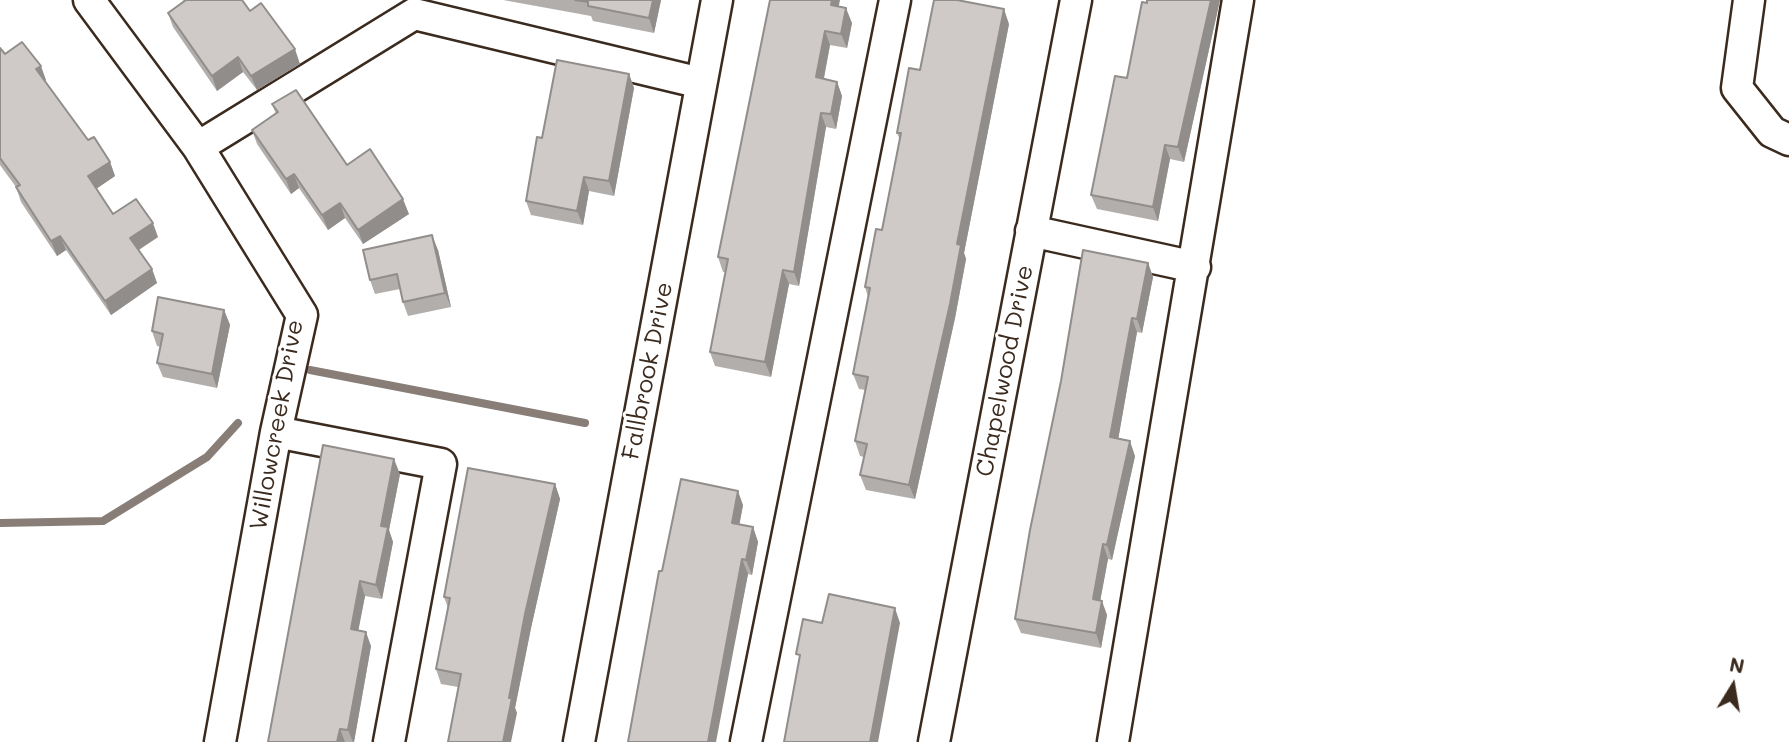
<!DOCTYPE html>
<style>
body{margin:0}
#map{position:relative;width:1789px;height:742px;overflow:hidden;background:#fff;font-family:Mali,sans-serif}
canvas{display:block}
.north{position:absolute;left:1698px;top:651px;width:70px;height:70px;-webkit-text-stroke:5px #fff;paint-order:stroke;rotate:11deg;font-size:19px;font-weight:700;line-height:28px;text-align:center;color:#3b2a1e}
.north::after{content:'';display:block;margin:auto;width:24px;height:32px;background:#3b2a1e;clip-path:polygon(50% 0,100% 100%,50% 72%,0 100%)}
</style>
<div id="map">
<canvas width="1789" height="742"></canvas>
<div class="north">N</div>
</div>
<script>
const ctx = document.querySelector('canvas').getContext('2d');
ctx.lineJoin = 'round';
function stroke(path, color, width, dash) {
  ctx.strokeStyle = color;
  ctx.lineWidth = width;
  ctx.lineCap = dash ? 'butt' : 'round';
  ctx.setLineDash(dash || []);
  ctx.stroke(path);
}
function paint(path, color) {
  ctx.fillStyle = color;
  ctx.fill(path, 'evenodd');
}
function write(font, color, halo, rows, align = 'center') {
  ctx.font = font + ' Mali,sans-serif';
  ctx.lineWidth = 6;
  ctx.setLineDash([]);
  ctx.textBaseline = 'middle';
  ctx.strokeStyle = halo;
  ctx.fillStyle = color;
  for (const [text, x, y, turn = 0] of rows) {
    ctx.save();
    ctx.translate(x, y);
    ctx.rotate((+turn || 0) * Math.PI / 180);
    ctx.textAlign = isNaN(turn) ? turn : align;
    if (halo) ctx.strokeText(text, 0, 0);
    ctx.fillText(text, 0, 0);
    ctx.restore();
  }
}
stroke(new Path2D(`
 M 310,370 L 585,423
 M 0,523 L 103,521 L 207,457 L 238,423`), '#887e77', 8);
const minor = new Path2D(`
 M 89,0 L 198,147 L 302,315 L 276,432 L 220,742
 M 1749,0 L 1737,88 L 1772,132 L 1789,140
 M 198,147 L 414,14 L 701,83
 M 1031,231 L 1195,267
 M 276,432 L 441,464 L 389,742
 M 579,742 L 717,0
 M 746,742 L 895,0
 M 934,742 L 1076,0
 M 1113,742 L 1238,0`);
stroke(minor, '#3b2a1e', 35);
stroke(minor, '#fff', 30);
paint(new Path2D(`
 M 183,0 L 242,0 L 250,11 L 300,64 L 257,90 L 243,72 L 217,91 L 173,27 L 168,13 L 184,2 Z
 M 503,0 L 661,0 L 654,33 L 593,21 L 591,16 Z
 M 770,0 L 838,7 L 852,23 L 847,48 L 830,45 L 824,79 L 837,82 L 842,96 L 836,129 L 826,127 L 799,286 L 789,284 L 771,377 L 715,366 L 710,352 L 725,272 L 723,272 L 718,257 Z
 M 1147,0 L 1220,0 L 1184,162 L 1170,159 L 1158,221 L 1097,209 L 1091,195 L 1127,78 Z
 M 1009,24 L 964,253 L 966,259 L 955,318 L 915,499 L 866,490 L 860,475 L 864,457 L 860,456 L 855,441 L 866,390 L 859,389 L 853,374 L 868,297 L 865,287 L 882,230 L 900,140 L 897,133 L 920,70 Z
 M 0,48 L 5,54 L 46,80 L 45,81 L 88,140 L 110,162 L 115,176 L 96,189 L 113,214 L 158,237 L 139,250 L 152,269 L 157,283 L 111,315 L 66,250 L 57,256 L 21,202 L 16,187 L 0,165 Z
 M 629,74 L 634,88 L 614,196 L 589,191 L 583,225 L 531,215 L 526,201 L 542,138 Z
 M 272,104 L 347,165 L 409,214 L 363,244 L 345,218 L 328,230 L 299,188 L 291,194 L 257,144 L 252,130 L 276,114 Z
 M 438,250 L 451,307 L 408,316 L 403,302 L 400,289 L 375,294 L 370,280 Z
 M 1148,263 L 1153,277 L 1142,333 L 1137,332 L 1118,439 L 1135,456 L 1112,560 L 1108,559 L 1100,600 L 1107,615 L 1101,648 L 1021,633 L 1015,619 L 1061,381 Z
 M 224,310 L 230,325 L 217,388 L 163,377 L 157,363 L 161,347 L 157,346 L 152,331 Z
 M 400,474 L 389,530 L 393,542 L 382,599 L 365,596 L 358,630 L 371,646 L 354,742 L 268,742 Z
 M 555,484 L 560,499 L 531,628 L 515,708 L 517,713 L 458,687 L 441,684 L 436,669 L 448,608 L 444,597 Z
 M 743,505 L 739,525 L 753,527 L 758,542 L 752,575 L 748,574 L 729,670 L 662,571 Z`), '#b2aeab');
paint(new Path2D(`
 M 653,0 L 661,0 L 654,33 L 649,18 Z
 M 832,0 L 840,0 L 836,20 L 831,5 Z
 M 1211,0 L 1220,0 L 1184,162 L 1178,147 Z
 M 846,8 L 852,23 L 847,48 L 841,34 Z
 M 1004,9 L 1009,24 L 964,253 L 966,259 L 955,318 L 915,499 L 909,485 Z
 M 825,31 L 830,45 L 821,92 L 816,77 Z
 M 295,49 L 300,64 L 257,90 L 251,76 Z
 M 238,57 L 243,72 L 217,91 L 212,76 Z
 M 41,66 L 46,80 L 42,84 L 36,69 Z
 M 629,74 L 634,88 L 614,196 L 609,181 Z
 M 837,82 L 842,96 L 836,129 L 831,114 Z
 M 821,113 L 826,127 L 799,286 L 794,272 Z
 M 1165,145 L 1170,159 L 1158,221 L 1153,207 Z
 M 110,162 L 115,176 L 93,191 L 88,176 Z
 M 294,174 L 299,188 L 291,194 L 286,179 Z
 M 584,177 L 589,191 L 583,225 L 577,211 Z
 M 403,199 L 409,214 L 363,244 L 358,230 Z
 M 340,203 L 345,218 L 328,230 L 322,215 Z
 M 153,223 L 158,237 L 135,252 L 130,238 Z
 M 432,235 L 438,250 L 451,307 L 445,293 Z
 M 60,236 L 66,250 L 57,256 L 51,241 Z
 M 1148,263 L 1153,277 L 1142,333 L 1137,319 Z
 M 152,269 L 157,283 L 111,315 L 105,301 Z
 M 783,270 L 789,284 L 771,377 L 765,362 Z
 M 224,310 L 230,325 L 217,388 L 212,374 Z
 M 1132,318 L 1137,332 L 1116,452 L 1110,437 Z
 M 1130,441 L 1135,456 L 1112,560 L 1107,545 Z
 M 394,459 L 400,474 L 389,530 L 393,542 L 382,599 L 376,585 L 381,526 Z
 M 555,484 L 560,499 L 531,628 L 515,708 L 517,713 L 511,742 L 503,742 L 509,698 L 525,614 Z
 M 738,491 L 743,505 L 737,538 L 732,523 Z
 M 753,527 L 758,542 L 752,575 L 746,560 Z
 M 1103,544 L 1108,559 L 1098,613 L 1093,599 Z
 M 742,559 L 748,574 L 716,742 L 708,742 Z
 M 360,581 L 365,596 L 356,643 L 351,629 Z
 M 1102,601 L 1107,615 L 1101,648 L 1096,633 Z
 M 895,608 L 900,623 L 878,742 L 870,742 Z
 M 366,632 L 371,646 L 354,742 L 353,742 L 348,730 Z
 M 340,729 L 345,742 L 337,742 Z`), '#918d8b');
const building = new Path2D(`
 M 186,0 L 242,0 L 250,11 L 261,3 L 295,49 L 251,76 L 238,57 L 212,76 L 168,13 Z
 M 575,0 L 653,0 L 649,18 L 588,6 L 588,2 Z
 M 770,0 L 832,0 L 831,5 L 846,8 L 841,34 L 825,31 L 816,77 L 837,82 L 831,114 L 821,113 L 794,272 L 783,270 L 765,362 L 710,352 L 728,259 L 718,257 Z
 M 934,0 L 957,0 L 1004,9 L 957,244 L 961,245 L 950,304 L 909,485 L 860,475 L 867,444 L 855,441 L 868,377 L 853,374 L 870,288 L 865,287 L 876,229 L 882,230 L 901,133 L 897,133 L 909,68 L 920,70 Z
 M 1147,0 L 1211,0 L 1178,147 L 1165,145 L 1153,207 L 1091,195 L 1115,76 L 1127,78 L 1142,2 L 1147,3 Z
 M 22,42 L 41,66 L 36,69 L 88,140 L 94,137 L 110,162 L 88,176 L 113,214 L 136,199 L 153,223 L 130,238 L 152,269 L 105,301 L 60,236 L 51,241 L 16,187 L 20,185 L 0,158 L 0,48 L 5,54 Z
 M 557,60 L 629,74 L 609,181 L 584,177 L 577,211 L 526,201 L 537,137 L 542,138 Z
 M 296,90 L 347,165 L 370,149 L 403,199 L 358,230 L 340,203 L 322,215 L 294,174 L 286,179 L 252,130 L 278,112 L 272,104 Z
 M 432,235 L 445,293 L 403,302 L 397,274 L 370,280 L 363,250 Z
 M 1083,250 L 1148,263 L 1137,319 L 1132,318 L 1110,437 L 1130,441 L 1107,545 L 1103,544 L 1093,599 L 1102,601 L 1096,633 L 1015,619 L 1030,530 L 1061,381 Z
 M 158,297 L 224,310 L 212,374 L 157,363 L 163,334 L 152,331 Z
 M 323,445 L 394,459 L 381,526 L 388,527 L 376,585 L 360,581 L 351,629 L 366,632 L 348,730 L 340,729 L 337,742 L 268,742 Z
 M 468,468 L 555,484 L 525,614 L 509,698 L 512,698 L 503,742 L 448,742 L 461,674 L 436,669 L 450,598 L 444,597 Z
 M 681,479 L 738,491 L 732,523 L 753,527 L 746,560 L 742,559 L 708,742 L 628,742 L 659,571 L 662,571 Z
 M 829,594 L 895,608 L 870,742 L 784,742 L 800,655 L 796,654 L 803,619 L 822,623 Z`);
paint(building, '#cfcac7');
stroke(building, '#918d8b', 2);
write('24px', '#3b2a1e', '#fff', [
 ["Fallbrook Drive",648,371,-79],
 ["Chapelwood Drive",1005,371,-79],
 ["Willowcreek Drive",277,425,-80]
]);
</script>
